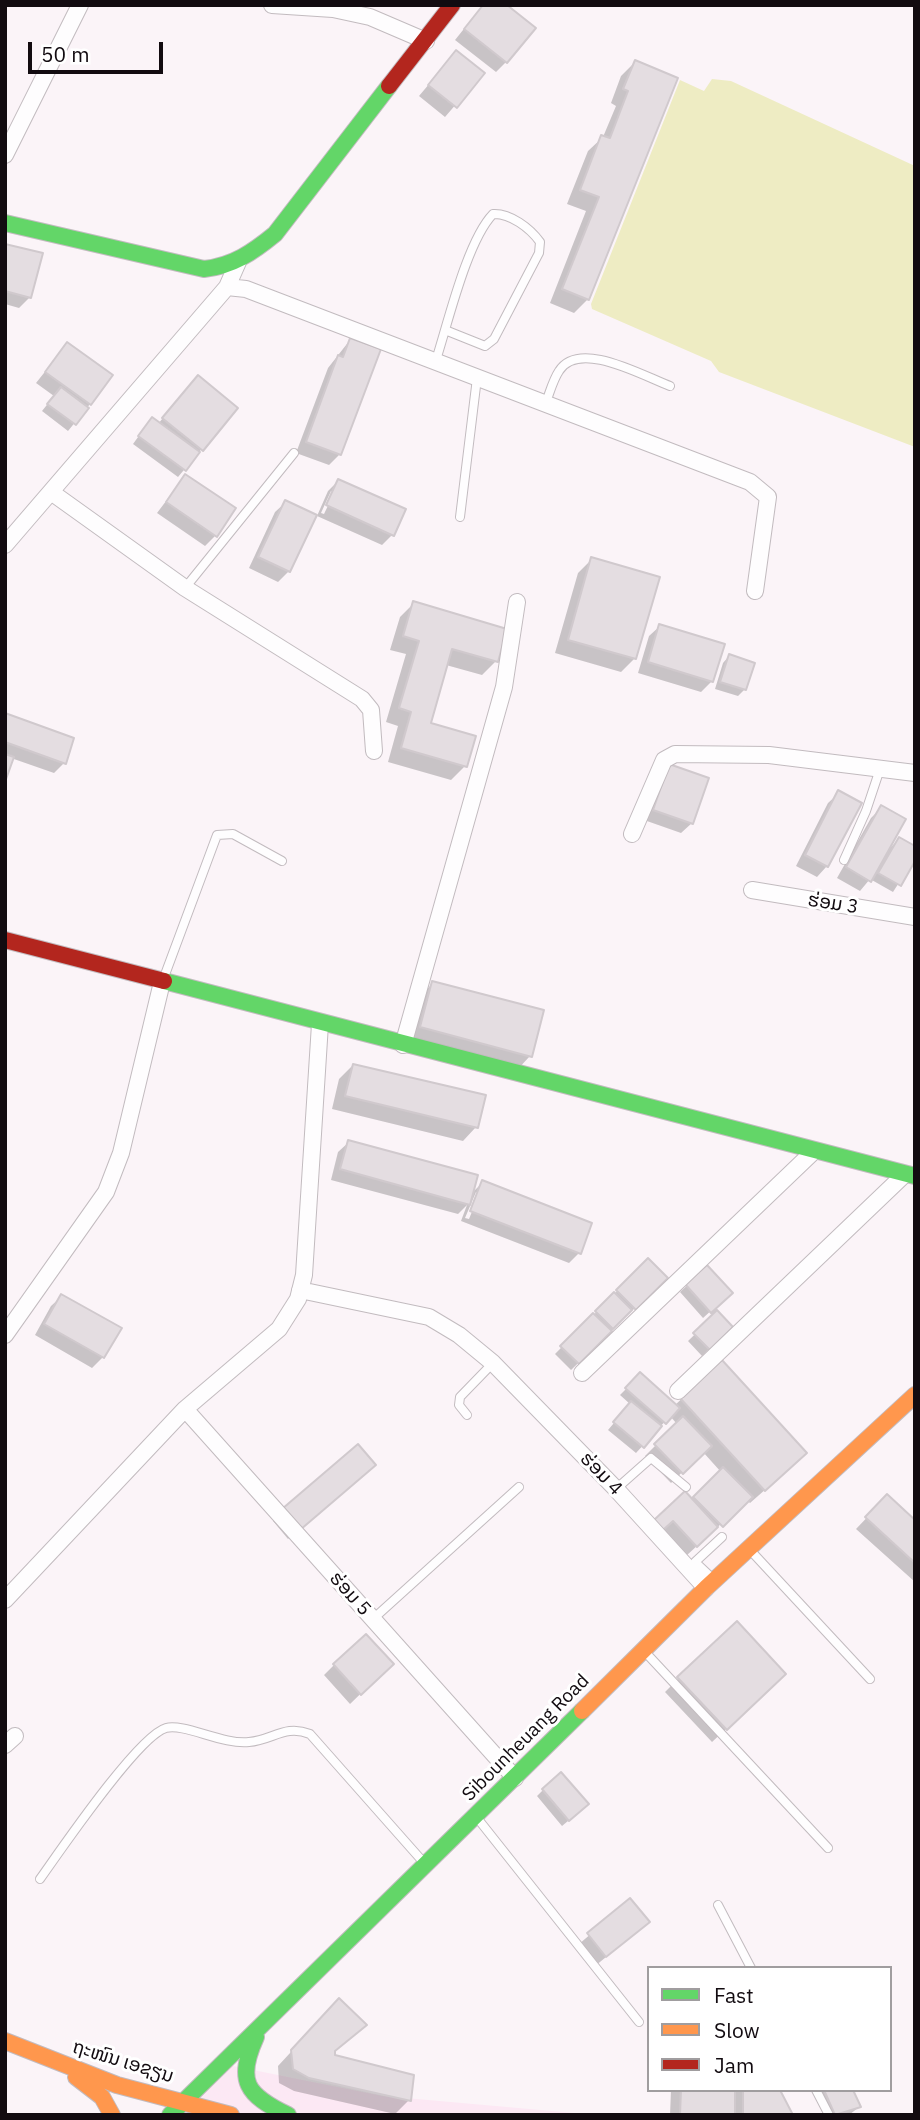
<!DOCTYPE html>
<meta charset="utf-8">
<style>
body{margin:0}
#map{position:relative;width:920px;height:2120px;overflow:hidden;background:#fbf4f8;font-family:"IBM Plex Sans",sans-serif}
canvas{display:block}
.frame{position:absolute;inset:0;border:7px solid #120b10;pointer-events:none}
.legend{position:absolute;left:647px;top:1966px;width:245px;height:126px;box-sizing:border-box;background:#fff;border:2px solid #a09d9f;margin:0;padding:9px 12px;list-style:none;font-size:21px;color:#120b10}
.legend li{display:flex;align-items:center;gap:14px;height:35px}
.legend b{width:35px;border:2px solid #a09d9f}
.scale{position:absolute;left:28px;top:42px;width:135px;height:32px;box-sizing:border-box;border:4px solid #120b10;border-top:0;padding-left:9px;font-size:21px;line-height:24px;white-space:nowrap;color:#120b10;-webkit-text-stroke:5px #fff;paint-order:stroke}
</style>
<div id="map">
<canvas width="920" height="2120"></canvas>
<div class="frame"></div>
<ul class="legend">
<li><b style="height:9px;background:#63d668"></b>Fast</li>
<li><b style="height:9px;background:#ff974d"></b>Slow</li>
<li><b style="height:9px;background:#b3261e"></b>Jam</li>
</ul>
<div class="scale">50 m</div>
</div>
<script>
const ctx = document.querySelector('canvas').getContext('2d');
ctx.lineJoin = 'round';
function paint(path, color) {
  ctx.fillStyle = color;
  ctx.fill(path, 'evenodd');
}
function stroke(path, color, width, dash) {
  ctx.strokeStyle = color;
  ctx.lineWidth = width;
  ctx.lineCap = dash ? 'butt' : 'round';
  ctx.setLineDash(dash || []);
  ctx.stroke(path);
}
function write(font, color, halo, rows, align = 'center') {
  ctx.font = font + ' "IBM Plex Sans","Noto Sans Lao",sans-serif';
  ctx.lineWidth = 6;
  ctx.setLineDash([]);
  ctx.textBaseline = 'middle';
  ctx.strokeStyle = halo;
  ctx.fillStyle = color;
  for (const [text, x, y, turn = 0] of rows) {
    ctx.save();
    ctx.translate(x, y);
    ctx.rotate((+turn || 0) * Math.PI / 180);
    ctx.textAlign = isNaN(turn) ? turn : align;
    if (halo) ctx.strokeText(text, 0, 0);
    ctx.fillText(text, 0, 0);
    ctx.restore();
  }
}
paint(new Path2D(`
 M 223,2064 L 383,2096 L 597,2115 L 168,2115 Z`), '#fce8f4');
paint(new Path2D(`
 M 712,79 L 731,81 L 915,166 L 915,447 L 719,372 L 711,361 L 592,309 L 591,304 L 680,80 L 704,91 Z`), '#eeecc3');
paint(new Path2D(`
 M 483,5 L 506,62 L 496,72 L 455,40 Z
 M 456,52 L 483,73 L 445,117 L 419,96 Z
 M 635,62 L 588,299 L 574,313 L 550,303 L 586,211 L 567,204 L 588,151 L 603,137 L 616,106 L 611,103 L 621,76 Z
 M 5,246 L 30,297 L 19,308 L 5,304 Z
 M 350,340 L 378,350 L 339,455 L 329,465 L 296,453 L 328,368 Z
 M 67,344 L 90,404 L 68,431 L 42,411 L 54,396 L 36,383 Z
 M 188,388 L 236,408 L 178,477 L 133,444 L 146,426 L 158,424 Z
 M 185,476 L 215,536 L 205,546 L 157,513 Z
 M 338,481 L 392,535 L 382,545 L 317,516 L 328,491 ZM 331,491 L 335,491 L 324,514 L 321,513 Z
 M 286,502 L 315,516 L 289,571 L 278,582 L 249,568 L 275,512 Z
 M 592,559 L 635,658 L 621,672 L 555,653 L 578,573 Z
 M 414,603 L 496,661 L 482,675 L 446,665 L 429,724 L 465,766 L 451,780 L 388,762 L 398,726 L 386,722 L 406,654 L 390,650 L 400,617 Z
 M 660,626 L 712,681 L 701,692 L 638,673 L 649,636 Z
 M 729,656 L 745,689 L 738,696 L 715,689 L 723,663 Z
 M 5,715 L 64,763 L 54,773 L 11,758 L 5,777 Z
 M 659,777 L 692,823 L 681,833 L 644,820 Z
 M 839,793 L 827,866 L 817,877 L 796,866 L 828,803 Z
 M 882,807 L 888,850 L 899,839 L 915,858 L 893,892 L 870,879 L 860,891 L 837,878 L 871,818 Z
 M 433,983 L 530,1056 L 517,1070 L 407,1041 L 419,997 Z
 M 353,1065 L 476,1127 L 463,1141 L 332,1109 L 339,1079 Z
 M 349,1142 L 472,1193 L 483,1182 L 579,1253 L 569,1263 L 461,1221 L 467,1205 L 458,1214 L 331,1180 L 338,1152 ZM 476,1192 L 480,1192 L 469,1219 L 465,1218 Z
 M 648,1260 L 666,1278 L 571,1370 L 555,1354 Z
 M 707,1267 L 724,1299 L 703,1318 L 680,1292 Z
 M 62,1296 L 103,1357 L 92,1368 L 35,1335 L 51,1306 Z
 M 717,1313 L 731,1327 L 702,1356 L 688,1341 Z
 M 721,1362 L 791,1467 L 750,1503 L 747,1500 L 686,1556 L 662,1530 L 721,1472 L 703,1452 L 671,1483 L 645,1456 L 677,1424 L 670,1416 L 636,1453 L 608,1430 L 630,1404 L 620,1395 L 640,1375 L 674,1406 Z
 M 363,1475 L 288,1539 L 273,1521 L 283,1511 Z
 M 877,1507 L 915,1522 L 915,1582 L 856,1529 Z
 M 334,1665 L 381,1674 L 350,1704 L 324,1675 Z
 M 679,1678 L 770,1688 L 712,1742 L 665,1692 Z
 M 543,1790 L 580,1811 L 562,1826 L 537,1796 Z
 M 630,1900 L 637,1932 L 595,1966 L 578,1945 Z
 M 326,2014 L 350,2038 L 333,2052 L 333,2057 L 409,2100 L 395,2114 L 294,2091 L 279,2083 L 278,2066 Z
 M 671,2090 L 779,2090 L 791,2115 L 670,2115 Z
 M 822,2090 L 851,2090 L 859,2107 L 849,2115 L 826,2115 L 817,2095 Z`), '#0003');
const building = new Path2D(`
 M 483,5 L 507,5 L 536,28 L 507,63 L 464,29 Z
 M 456,50 L 485,73 L 457,108 L 428,85 Z
 M 635,60 L 678,78 L 589,300 L 562,289 L 599,197 L 580,190 L 601,135 L 610,138 L 628,91 L 623,89 Z
 M 5,244 L 43,253 L 31,298 L 5,291 Z
 M 350,338 L 381,349 L 341,455 L 306,442 L 338,355 L 343,357 Z
 M 67,342 L 113,375 L 91,405 L 45,372 Z
 M 198,375 L 238,408 L 203,451 L 162,418 Z
 M 61,387 L 89,408 L 76,425 L 47,404 Z
 M 152,417 L 200,452 L 186,471 L 138,436 Z
 M 185,474 L 236,508 L 217,537 L 166,502 Z
 M 338,479 L 406,509 L 394,536 L 326,505 Z
 M 285,500 L 317,515 L 290,572 L 258,557 Z
 M 591,557 L 660,577 L 636,659 L 568,640 Z
 M 413,601 L 507,629 L 498,662 L 452,649 L 431,723 L 476,736 L 467,767 L 401,748 L 411,712 L 399,708 L 419,641 L 403,636 Z
 M 659,624 L 725,644 L 713,682 L 648,662 Z
 M 729,654 L 755,663 L 746,690 L 720,682 Z
 M 5,713 L 74,738 L 66,764 L 5,742 Z
 M 5,754 L 14,757 L 5,782 Z
 M 669,764 L 709,778 L 693,824 L 653,810 Z
 M 838,790 L 862,803 L 828,867 L 805,855 Z
 M 881,805 L 906,819 L 871,882 L 846,867 Z
 M 899,837 L 915,846 L 915,861 L 901,886 L 878,873 Z
 M 432,981 L 544,1010 L 532,1057 L 420,1027 Z
 M 353,1064 L 486,1095 L 478,1128 L 345,1096 Z
 M 348,1140 L 478,1175 L 470,1205 L 340,1169 Z
 M 482,1180 L 592,1223 L 581,1254 L 470,1211 Z
 M 648,1258 L 668,1278 L 636,1310 L 616,1290 Z
 M 707,1265 L 733,1293 L 711,1313 L 685,1284 Z
 M 614,1292 L 632,1310 L 613,1329 L 595,1311 Z
 M 61,1294 L 122,1328 L 104,1358 L 44,1324 Z
 M 717,1310 L 733,1327 L 710,1350 L 693,1333 Z
 M 593,1313 L 612,1331 L 579,1364 L 560,1346 Z
 M 722,1360 L 807,1453 L 765,1491 L 680,1398 Z
 M 640,1372 L 680,1408 L 666,1424 L 625,1388 Z
 M 631,1401 L 662,1426 L 644,1448 L 613,1422 Z
 M 683,1416 L 712,1446 L 683,1474 L 654,1444 Z
 M 358,1444 L 376,1465 L 300,1530 L 282,1509 Z
 M 723,1467 L 753,1497 L 723,1527 L 693,1497 Z
 M 685,1491 L 718,1527 L 697,1547 L 673,1521 L 663,1530 L 654,1520 Z
 M 887,1494 L 915,1520 L 915,1563 L 865,1517 Z
 M 737,1621 L 786,1674 L 727,1730 L 677,1677 Z
 M 366,1634 L 394,1664 L 361,1695 L 333,1664 Z
 M 561,1772 L 589,1804 L 569,1821 L 542,1789 Z
 M 630,1898 L 650,1922 L 606,1957 L 587,1933 Z
 M 339,1998 L 367,2025 L 335,2051 L 335,2055 L 414,2075 L 411,2101 L 309,2078 L 293,2069 L 291,2050 Z
 M 681,2090 L 735,2090 L 735,2115 L 680,2115 Z
 M 743,2090 L 780,2090 L 793,2115 L 743,2115 Z
 M 824,2090 L 853,2090 L 861,2107 L 835,2115 Z`);
paint(building, '#e4dde1');
stroke(building, '#d0c9cd', 2);
const lane = new Path2D(`
 M 436,360 C 448,323 467,241 493,214 C 510,213 530,228 540,242 L 539,253 L 494,339 L 485,346 L 445,330
 M 546,402 C 550,392 553,380 559,371 C 579,339 643,376 670,386
 M 460,517 L 477,378
 M 185,588 L 294,453
 M 844,860 L 866,811 L 880,769
 M 163,980 L 217,835 L 233,834 L 282,861
 M 467,1415 L 459,1405 L 460,1397 L 493,1363
 M 616,1489 L 651,1458 L 686,1487
 M 751,1551 L 870,1679
 M 712,1578 L 695,1562 L 722,1537
 M 373,1619 L 519,1487
 M 646,1653 L 828,1848
 M 478,1819 L 639,2022
 M 40,1879 C 60,1851 138,1736 166,1728 C 184,1723 223,1745 249,1742 C 273,1740 285,1724 310,1734 L 425,1864
 M 718,1905 L 751,1968
 M 816,2090 L 829,2115`);
const street = new Path2D(`
 M 272,5 L 333,9 L 370,17 L 426,41
 M 5,155 L 80,5
 M 227,287 L 246,289 L 750,482 L 768,497 L 755,591
 M 51,492 L 185,588 L 362,699 L 371,710 L 374,751
 M 5,545 L 227,287 L 238,262
 M 632,834 L 664,760 L 675,754 L 769,755 L 915,773
 M 752,890 L 915,917
 M 403,1045 L 504,687 L 517,602
 M 300,1290 L 429,1317 L 459,1335 L 493,1363 L 616,1489 L 706,1588
 M 5,1335 L 106,1192 L 121,1153 L 162,982
 M 582,1373 L 813,1152
 M 678,1391 L 905,1174
 M 185,1409 L 515,1778
 M 5,1600 L 185,1409 L 279,1329 L 298,1299 L 304,1275 L 320,1024
 M 5,1745 L 15,1736`);
const fast = new Path2D(`
 M 5,223 L 204,269 C 233,266 253,252 275,234 L 389,86
 M 164,981 L 915,1176
 M 256,2037 C 236,2081 246,2095 288,2115
 M 170,2115 L 582,1711`);
const slow = new Path2D(`
 M 582,1711 L 706,1588 L 915,1395
 M 5,2041 L 117,2085 L 231,2115
 M 76,2077 L 102,2097 L 112,2115`);
const jam = new Path2D(`
 M 389,86 L 452,5
 M 5,940 L 164,981`);
stroke(lane, '#c2bbbf', 10);
stroke(street, '#c2bbbf', 18);
stroke(fast, '#c2bbbf', 18);
stroke(slow, '#c2bbbf', 18);
stroke(jam, '#c2bbbf', 18);
stroke(lane, '#fefdfe', 8);
stroke(street, '#fefdfe', 16);
stroke(fast, '#63d668', 16);
stroke(slow, '#ff974d', 16);
stroke(jam, '#b3261e', 16);
write('19px', '#120b10', '#fff', [
 ["ຮ່ອມ 3",833,904,9],
 ["ຮ່ອມ 4",601,1474,46],
 ["ຮ່ອມ 5",350,1594,48],
 ["Sibounheuang Road",526,1738,-45],
 ["ຖະໜົນ ເອຊຽນ",123,2062,17]
]);
</script>
